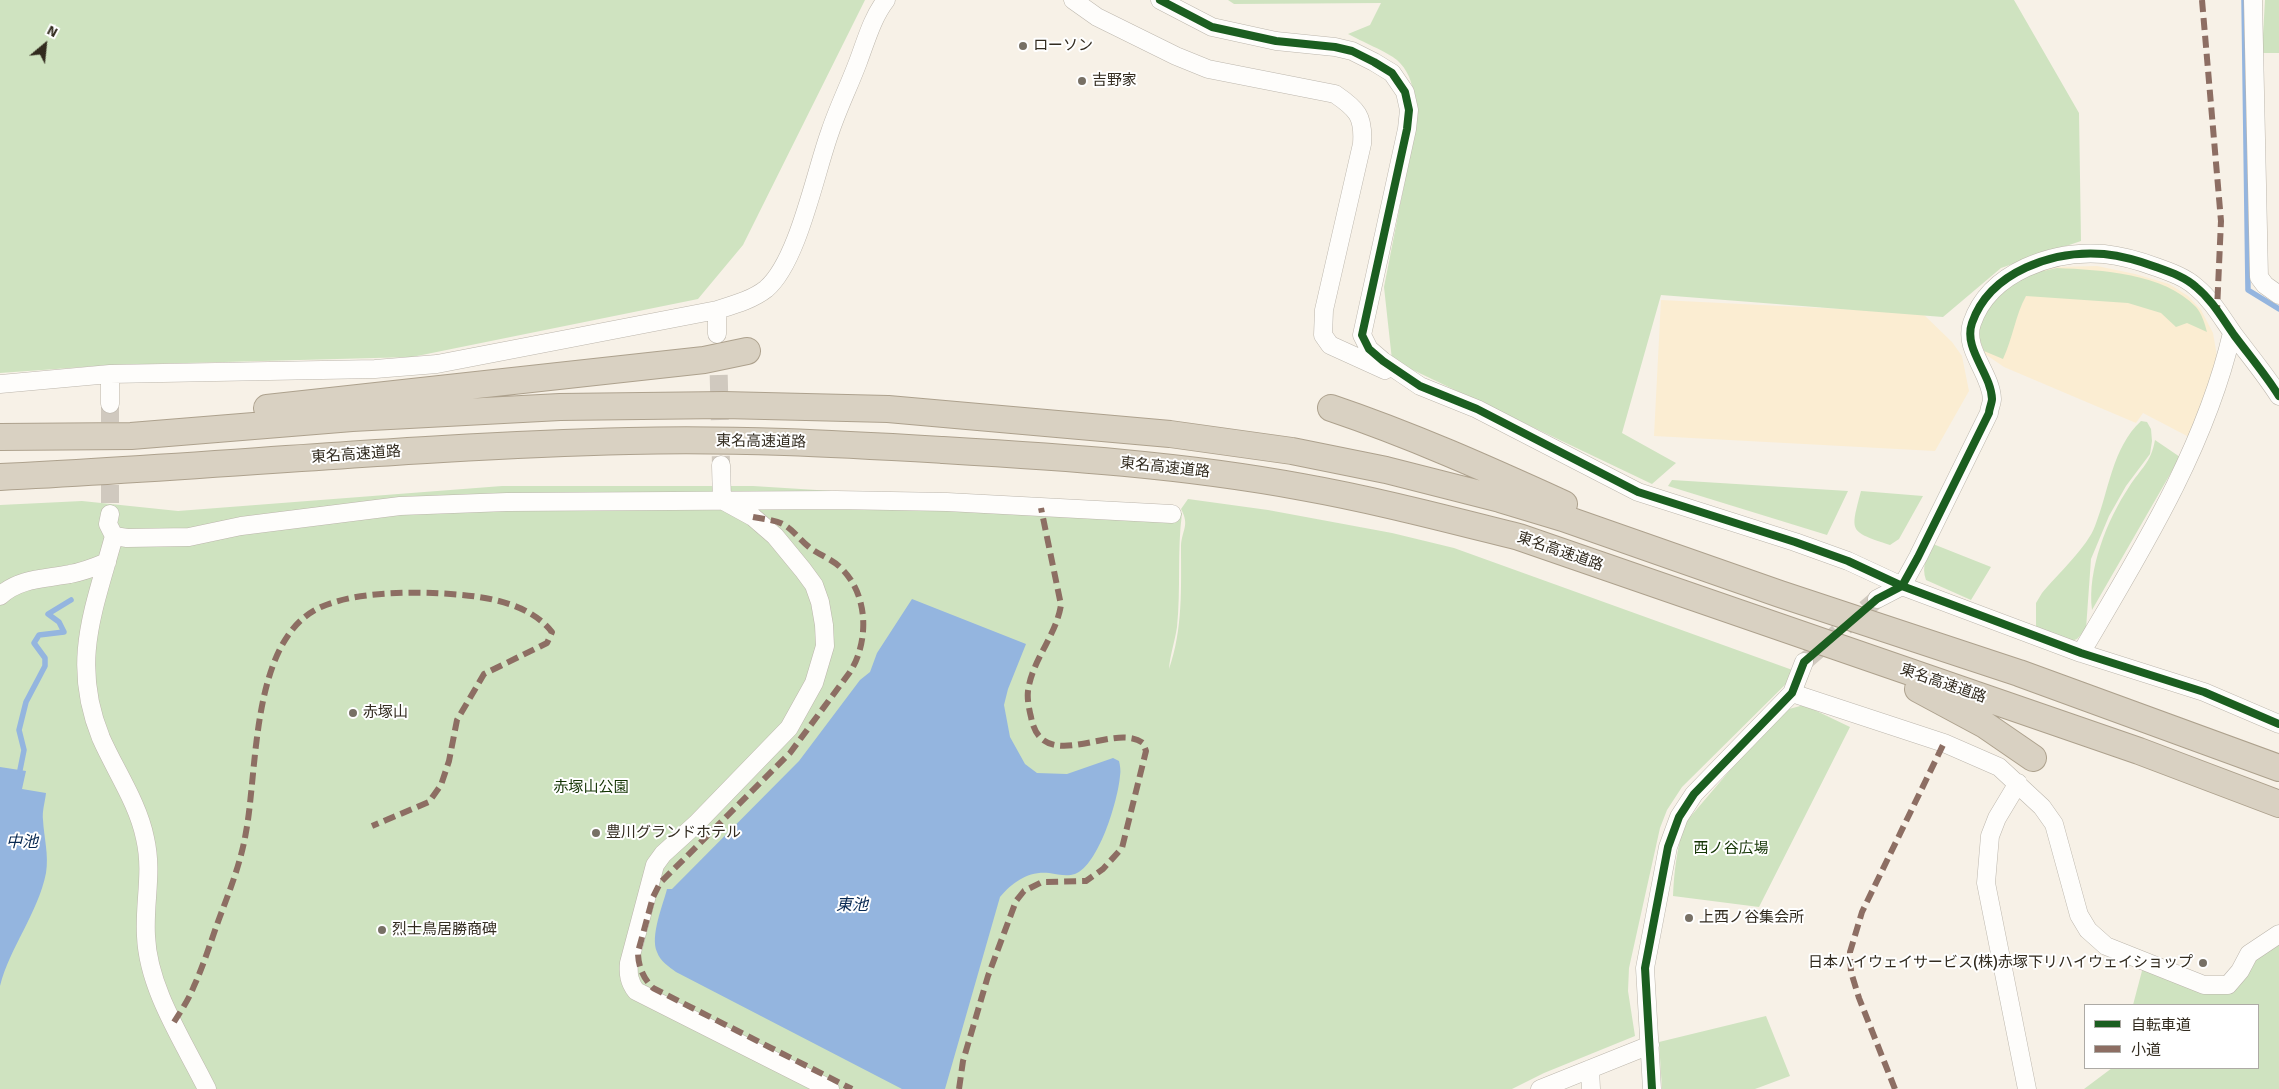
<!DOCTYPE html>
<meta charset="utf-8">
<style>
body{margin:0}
#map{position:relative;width:2279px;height:1089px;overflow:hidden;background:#f7f1e7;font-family:Signika,"Noto Sans JP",sans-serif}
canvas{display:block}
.legend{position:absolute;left:2084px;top:1004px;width:175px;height:65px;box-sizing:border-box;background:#fff;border:1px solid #adaaa5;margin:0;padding:6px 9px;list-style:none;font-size:15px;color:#322b1f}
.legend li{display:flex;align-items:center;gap:10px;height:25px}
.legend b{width:25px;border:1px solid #adaaa5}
.north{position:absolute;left:20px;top:20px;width:50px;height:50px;-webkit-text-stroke:4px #fff;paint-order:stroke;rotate:28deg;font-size:14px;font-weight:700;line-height:20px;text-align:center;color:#322b1f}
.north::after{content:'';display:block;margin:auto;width:18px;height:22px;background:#322b1f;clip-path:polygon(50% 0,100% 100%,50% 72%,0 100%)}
</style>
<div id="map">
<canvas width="2279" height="1089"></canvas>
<ul class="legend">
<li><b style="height:6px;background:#1b5e20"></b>自転車道</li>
<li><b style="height:6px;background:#8d6e63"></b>小道</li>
</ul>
<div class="north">N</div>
</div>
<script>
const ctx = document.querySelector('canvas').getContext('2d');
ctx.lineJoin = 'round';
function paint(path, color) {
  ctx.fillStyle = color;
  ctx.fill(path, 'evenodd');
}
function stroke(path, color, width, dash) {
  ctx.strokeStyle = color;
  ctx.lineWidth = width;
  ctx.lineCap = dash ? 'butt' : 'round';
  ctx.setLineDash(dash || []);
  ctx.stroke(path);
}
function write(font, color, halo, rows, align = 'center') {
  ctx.font = font + ' Signika,"Noto Sans JP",sans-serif';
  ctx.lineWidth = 4;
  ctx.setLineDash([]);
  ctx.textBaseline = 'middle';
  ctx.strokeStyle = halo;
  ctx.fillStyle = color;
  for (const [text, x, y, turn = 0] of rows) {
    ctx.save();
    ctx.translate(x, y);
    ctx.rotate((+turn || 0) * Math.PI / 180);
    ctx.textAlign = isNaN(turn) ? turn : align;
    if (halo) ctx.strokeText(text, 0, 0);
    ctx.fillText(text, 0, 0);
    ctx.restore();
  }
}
paint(new Path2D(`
 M 2097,266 L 2135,274 L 2169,284 L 2188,296 L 2201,310 L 2213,333 L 2218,362 L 2189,437 L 2143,413 L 2136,423 L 2004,367 L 1985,354 L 1979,338 L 1981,318 L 2034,272 L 2058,267 Z
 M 1661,300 L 1922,313 L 1952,342 L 1962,356 L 1969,391 L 1935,451 L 1654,436 Z`), '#fbedd2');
paint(new Path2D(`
 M 0,0 L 865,0 L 743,245 L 698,299 L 412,357 L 112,365 L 0,373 Z
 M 1228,0 L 2014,0 L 2079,113 L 2081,241 L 2001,268 L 1943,317 L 1661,295 L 1622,433 L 1676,463 L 1652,484 L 1392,360 L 1384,287 L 1414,134 C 1415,109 1418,79 1397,60 C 1387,52 1361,41 1348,34 L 1370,25 L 1381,3 L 1234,4 Z
 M 2265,0 L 2279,0 L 2279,53 L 2262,53 Z
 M 2057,268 C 2101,270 2164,273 2196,307 C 2202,314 2205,324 2207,332 L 2187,323 L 2176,327 L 2161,313 L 2128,303 L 2026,296 C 2015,316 2013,338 2003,359 L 1984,351 L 1978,335 L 1984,313 L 2008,285 L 2034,273 Z
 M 2141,421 L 2147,422 L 2151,429 L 2152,441 L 2150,454 L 2126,486 L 2109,516 L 2091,559 L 2086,629 L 2077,639 L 2069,642 L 2036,628 L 2036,603 L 2042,593 C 2057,575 2088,546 2095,526 C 2109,491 2112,448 2141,421 Z
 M 2155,440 L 2180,457 L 2092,610 C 2087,570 2107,520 2129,487 C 2141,468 2151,463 2155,440 Z
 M 1672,480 L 1848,491 L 1827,535 L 1668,486 Z
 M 502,486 L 753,486 L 1182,513 C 1177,551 1181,589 1177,627 C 1175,641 1170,655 1169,669 C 1183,629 1181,588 1181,546 C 1182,529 1190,526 1181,509 L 1188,499 L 1268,510 L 1392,533 L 1454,548 L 1798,672 L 1682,787 L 1667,810 L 1660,828 L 1629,968 L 1628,991 L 1635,1036 L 1544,1073 L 1512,1089 L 0,1089 L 0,505 L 82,501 L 178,511 Z
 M 1861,491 L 1923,496 L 1899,539 L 1890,545 C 1849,531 1850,533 1861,491 Z
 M 1933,544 L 1991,567 L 1971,600 L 1926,580 C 1921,566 1927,557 1933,544 Z
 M 1804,705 L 1850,727 L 1759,907 L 1673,896 C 1674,872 1677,846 1685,823 L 1737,762 L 1789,709 Z
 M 2279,943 L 2279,1089 L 2084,1089 L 2112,1068 L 2258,1068 L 2258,1005 L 2133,1005 L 2143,967 L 2204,994 L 2231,991 L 2255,957 Z
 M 1766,1016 L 1790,1076 L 1755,1089 L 1662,1089 L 1659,1042 Z`), '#cfe3c0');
paint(new Path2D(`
 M 912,599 L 1026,644 L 1008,689 L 1004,705 L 1010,737 L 1025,764 L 1037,773 L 1067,774 L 1113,758 L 1119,761 C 1120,765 1121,771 1120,776 C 1118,800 1099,865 1075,874 C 1066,877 1058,874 1049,873 C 1028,871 1013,882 1000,897 L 945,1089 L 902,1089 L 676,972 C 669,967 660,961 657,952 C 650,936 663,905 667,889 L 672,889 L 799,761 L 860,680 L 870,672 L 877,653 Z
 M 0,767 L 26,771 L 22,789 L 46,793 C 45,802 42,811 43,820 C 44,838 49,855 46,873 C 38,913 10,947 0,986 Z`), '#94b5df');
stroke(new Path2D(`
 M 2244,0 L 2248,290 L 2279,309
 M 20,770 L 24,750 L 19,730 L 26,702 L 45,666 L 45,658 L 34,643 L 39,635 L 64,632 L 59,622 L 48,614 L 71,600`), '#94b5df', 5.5);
stroke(new Path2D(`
 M 718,348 L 721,465
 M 110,404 L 110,514
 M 1804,662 L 1877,599`), '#d0c9bf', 18, [18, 9]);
const minor = new Path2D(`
 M 1073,0 L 1097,17 L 1176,56 L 1208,69 L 1335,94 C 1357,109 1364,116 1362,144 L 1324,310 L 1323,335 L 1330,345 L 1385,370
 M 1160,0 L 1212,27 L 1276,41 L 1335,47 L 1352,51 L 1374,62 L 1392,73 L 1405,92 L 1409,110 L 1407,129 L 1362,335 L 1369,349 L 1383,361 L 1420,386 L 1477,409 L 1638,492 L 1795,542 L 1848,561 L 1902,586 L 2081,653 L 2204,692 L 2279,724
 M 2253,0 L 2259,277 L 2265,285 L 2279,295
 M 717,310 L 717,334
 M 0,384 L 110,374 L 375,369 L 437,364 L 717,310 C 733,305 752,300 766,289 C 798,262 815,173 830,132 C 838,108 849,86 858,62 C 866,41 872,18 886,0
 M 110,404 L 110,374
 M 721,465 L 722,500 L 753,517 L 775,536 L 803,570 L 814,585 L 820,602 L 824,625 L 825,646 L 814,683 L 789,728 L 696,824 L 663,854 L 655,865 L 629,963 C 628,974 629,982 636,991 L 830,1089
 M 110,514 L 108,524 L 114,536 L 127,538 L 189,537 L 241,526 L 400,506 L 507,502 L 836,500 L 947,502 L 1172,514
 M 114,536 C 94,610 70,662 101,738 C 115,770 138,803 145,838 C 153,873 144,901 146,936 C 148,989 184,1042 207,1089
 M 0,596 C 19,578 45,579 70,574 C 82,572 95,567 107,562
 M 1877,599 L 1902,586 L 1918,557 L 1989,413 C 1989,409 1992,403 1992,399 C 1991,373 1963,349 1972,323 C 1990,271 2054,250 2104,254 C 2122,256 2140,261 2156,267 C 2170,272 2185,277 2196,287 C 2212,300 2222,318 2234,335 C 2249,355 2265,374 2279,396
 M 2081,653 C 2141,551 2205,449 2232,333
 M 1792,693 L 1944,743 L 1999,767 L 2042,807 L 2054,824 L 2079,915 L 2088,930 L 2106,946 L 2204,985 L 2228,985 L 2240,971 L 2249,954 L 2279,934
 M 2018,783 L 1997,818 L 1990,836 L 1986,883 L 2027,1089
 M 1590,1069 L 1591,1089
 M 1540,1089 L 1650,1045
 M 1652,1089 L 1645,968 L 1668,847 L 1679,817 L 1694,794 L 1792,693 L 1804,662`);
const highway = new Path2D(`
 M 267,408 L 704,360 L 747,351
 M 1331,408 C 1411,435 1487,469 1564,504
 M 0,437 L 131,436 L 352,418 L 560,407 L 724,405 L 888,409 L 1170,434 L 1292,451 L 1386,470 L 1500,499 L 1563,518 L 1780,594 L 2019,673 L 2279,768
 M 0,477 C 210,467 419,446 629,441 C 734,438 838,444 943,450 C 1063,457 1184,465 1302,487 C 1375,500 1447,519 1519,537 L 2139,751 L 2279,804
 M 1918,689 L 1985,725 L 2033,758`);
stroke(minor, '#bcb6ac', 19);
stroke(highway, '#ada18d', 28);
stroke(minor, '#fefdfb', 18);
stroke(highway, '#d9d1c2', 26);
stroke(new Path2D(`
 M 2202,0 L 2221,221 L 2217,310
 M 753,517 C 763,519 778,520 786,526 C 795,532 801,541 809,547 C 819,555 832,559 841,568 C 869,595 869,642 850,672 L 790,753 L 660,883 L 653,897 L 638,952 C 638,966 643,978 653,988 L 852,1089
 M 174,1022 C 181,1011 189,999 194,986 C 204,964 211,941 219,919 C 230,890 241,862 246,832 C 258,768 251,638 321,607 C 353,593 399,592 433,593 C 472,595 525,598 552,632 L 547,643 L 484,674 L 457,720 L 449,761 L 441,785 L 429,802 L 372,826
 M 959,1089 L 963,1061 L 988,976 L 1016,901 L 1024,891 L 1042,882 L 1086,881 L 1103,869 L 1122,848 L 1146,751 L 1143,743 C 1114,721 1042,777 1031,717 C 1029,709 1027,699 1028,691 C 1032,660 1056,636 1061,605 L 1041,508
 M 1895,1089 L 1859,998 L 1851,972 L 1850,952 L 1862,912 L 1944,743`), '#8d6e63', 6, [12, 6]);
stroke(new Path2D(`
 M 1160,0 L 1212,27 L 1276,41 L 1335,47 L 1352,51 L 1374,62 L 1392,73 L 1405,92 L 1409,110 L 1407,129 L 1362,335 L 1369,349 L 1383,361 L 1420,386 L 1477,409 L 1638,492 L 1795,542 L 1848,561 L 1902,586 L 2081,653 L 2204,692 L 2279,724
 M 1652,1089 L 1645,968 L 1668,847 L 1679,817 L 1694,794 L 1792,693 L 1804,662 L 1877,599 L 1902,586 L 1918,557 L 1989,413 C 1989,409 1992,403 1992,399 C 1991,373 1963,349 1972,323 C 1990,271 2054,250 2104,254 C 2122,256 2140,261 2156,267 C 2170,272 2185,277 2196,287 C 2212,300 2222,318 2234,335 C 2249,355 2265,374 2279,396`), '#1b5e20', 8);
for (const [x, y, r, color] of [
 [1023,46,5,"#777065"],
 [1082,81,5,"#777065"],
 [353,713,5,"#777065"],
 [596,833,5,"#777065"],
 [1689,918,5,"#777065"],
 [382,930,5,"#777065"],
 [2203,963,5,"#777065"]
]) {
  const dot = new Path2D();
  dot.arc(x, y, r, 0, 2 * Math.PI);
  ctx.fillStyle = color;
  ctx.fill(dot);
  stroke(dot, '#fff', 2);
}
write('15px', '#322b1f', '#fff', [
 ["ローソン",1033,46],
 ["吉野家",1092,81],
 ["赤塚山",363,713],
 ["豊川グランドホテル",606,833],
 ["上西ノ谷集会所",1699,918],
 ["烈士鳥居勝商碑",392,930],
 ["日本ハイウェイサービス(株)赤塚下リハイウェイショップ",2193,963,"right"]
], 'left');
write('15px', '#322b1f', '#fff', [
 ["東名高速道路",761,442,1],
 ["東名高速道路",356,455,-4],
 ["東名高速道路",1165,468,6],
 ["東名高速道路",1560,552,19],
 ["東名高速道路",1943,684,19]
]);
write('15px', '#133403', '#fff', [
 ["赤塚山公園",591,788],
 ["西ノ谷広場",1731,849]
]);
write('italic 16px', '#082952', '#fff', [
 ["中池",22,843],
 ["東池",852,906]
]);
</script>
